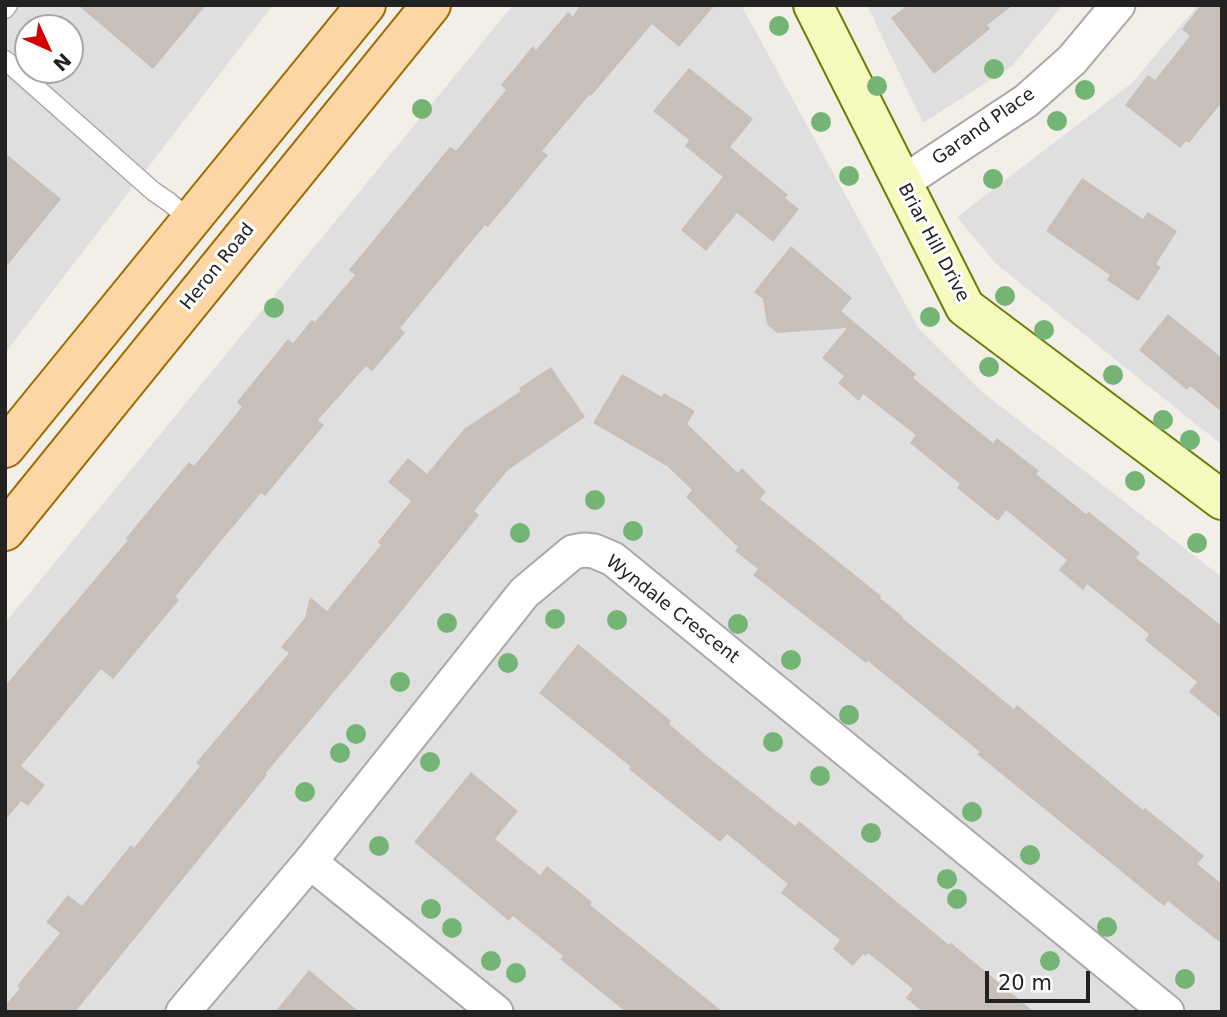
<!DOCTYPE html>
<style>
body{margin:0}
#map{position:relative;width:1227px;height:1017px;overflow:hidden;background:#f2efe9;font-family:"DejaVu Sans",sans-serif}
canvas{display:block}
.frame{position:absolute;inset:0;border:7px solid #222;pointer-events:none}
.north{position:absolute;left:14px;top:14px;width:70px;height:70px;box-sizing:border-box;background:#fff;border:2px solid #a7a7a7;border-radius:50%;rotate:135deg;font-size:19px;font-weight:700;line-height:28px;text-align:center;color:#222}
.north::after{content:'';display:block;margin:auto;width:24px;height:32px;background:#d40000;clip-path:polygon(50% 0,100% 100%,50% 72%,0 100%)}
.scale{position:absolute;left:985px;top:971px;width:105px;height:32px;box-sizing:border-box;border:4px solid #222;border-top:0;padding-left:9px;font-size:21px;line-height:24px;white-space:nowrap;color:#222;-webkit-text-stroke:5px #fff;paint-order:stroke}
</style>
<div id="map">
<canvas width="1227" height="1017"></canvas>
<div class="frame"></div>
<div class="north">N</div>
<div class="scale">20 m</div>
</div>
<script>
const ctx = document.querySelector('canvas').getContext('2d');
ctx.lineJoin = 'round';
function paint(path, color) {
  ctx.fillStyle = color;
  ctx.fill(path, 'evenodd');
}
function stroke(path, color, width, dash) {
  ctx.strokeStyle = color;
  ctx.lineWidth = width;
  ctx.lineCap = dash ? 'butt' : 'round';
  ctx.setLineDash(dash || []);
  ctx.stroke(path);
}
function write(font, color, halo, rows, align = 'center') {
  ctx.font = font + ' "DejaVu Sans",sans-serif';
  ctx.lineWidth = 6;
  ctx.setLineDash([]);
  ctx.textBaseline = 'middle';
  ctx.strokeStyle = halo;
  ctx.fillStyle = color;
  for (const [text, x, y, turn = 0] of rows) {
    ctx.save();
    ctx.translate(x, y);
    ctx.rotate((+turn || 0) * Math.PI / 180);
    ctx.textAlign = isNaN(turn) ? turn : align;
    if (halo) ctx.strokeText(text, 0, 0);
    ctx.fillText(text, 0, 0);
    ctx.restore();
  }
}
paint(new Path2D(`
 M 5,5 L 273,5 L 5,353 ZM 28,28 L 70,28 L 70,70 L 28,70 Z
 M 513,5 L 741,5 L 919,329 L 982,392 L 1222,577 L 1222,1012 L 5,1012 L 5,623 Z
 M 867,5 L 1063,5 L 1012,66 L 923,123 Z
 M 1198,5 L 1222,5 L 1222,445 L 995,263 L 957,217 L 1132,83 Z`), '#e0dfdf');
paint(new Path2D(`
 M 78,5 L 206,5 L 153,69 Z
 M 580,5 L 715,5 L 679,47 L 652,24 L 591,96 L 590,94 L 542,151 L 548,155 L 488,227 L 485,225 L 400,328 L 405,333 L 372,371 L 366,366 L 318,420 L 324,425 L 265,496 L 261,493 L 216,547 L 175,597 L 179,600 L 113,679 L 101,669 L 21,766 L 45,785 L 28,806 L 21,801 L 5,820 L 5,686 L 128,540 L 126,538 L 189,462 L 194,466 L 242,407 L 237,402 L 288,339 L 293,343 L 312,320 L 315,322 L 355,275 L 349,270 L 450,147 L 456,151 L 506,90 L 501,85 L 533,46 L 536,50 L 568,12 L 573,17 Z
 M 908,5 L 1013,5 L 987,25 L 990,29 L 934,74 L 891,18 Z
 M 1201,5 L 1222,5 L 1222,102 L 1189,143 L 1186,141 L 1180,148 L 1125,105 L 1148,75 L 1155,80 L 1190,36 L 1182,29 Z
 M 689,68 L 753,119 L 730,147 L 788,195 L 785,198 L 799,209 L 773,242 L 737,213 L 706,251 L 681,230 L 723,177 L 685,146 L 689,140 L 653,111 Z
 M 5,153 L 61,199 L 5,268 Z
 M 1082,178 L 1143,219 L 1148,212 L 1177,231 L 1156,264 L 1161,267 L 1138,301 L 1107,280 L 1110,275 L 1046,231 Z
 M 791,246 L 852,298 L 841,311 L 916,374 L 913,378 L 993,443 L 997,438 L 1039,471 L 1036,474 L 1086,514 L 1089,512 L 1140,553 L 1136,558 L 1222,626 L 1222,719 L 1189,692 L 1197,682 L 1145,640 L 1149,634 L 1087,584 L 1083,590 L 1059,570 L 1067,560 L 1006,510 L 998,521 L 957,488 L 960,484 L 910,443 L 916,435 L 863,394 L 859,401 L 838,383 L 844,376 L 822,358 L 847,328 L 777,333 L 767,324 L 763,299 L 754,292 Z
 M 1168,314 L 1222,358 L 1222,412 L 1190,386 L 1187,390 L 1139,350 Z
 M 551,367 L 585,417 L 508,470 L 474,511 L 479,515 L 396,618 L 266,773 L 267,775 L 75,1012 L 5,1012 L 5,1006 L 20,988 L 17,986 L 60,933 L 46,922 L 68,895 L 82,906 L 131,845 L 134,848 L 200,766 L 196,763 L 289,653 L 281,647 L 305,618 L 310,597 L 327,611 L 381,545 L 378,542 L 411,501 L 388,482 L 408,458 L 427,474 L 464,429 L 521,391 L 519,388 Z
 M 622,374 L 662,397 L 664,393 L 695,411 L 687,424 L 738,473 L 742,468 L 766,492 L 760,499 L 881,596 L 880,598 L 903,617 L 902,618 L 1014,709 L 1017,705 L 1143,810 L 1145,808 L 1204,856 L 1197,864 L 1222,884 L 1222,944 L 1168,901 L 1164,906 L 977,754 L 980,752 L 868,661 L 866,663 L 753,575 L 758,569 L 735,551 L 738,547 L 686,497 L 692,490 L 667,466 L 593,423 Z
 M 578,644 L 671,721 L 669,724 L 709,758 L 795,826 L 799,821 L 949,945 L 951,943 L 1034,1012 L 923,1012 L 906,998 L 913,989 L 868,953 L 866,956 L 863,954 L 853,966 L 833,949 L 840,940 L 781,893 L 788,884 L 727,834 L 720,842 L 629,769 L 631,767 L 539,693 Z
 M 471,772 L 518,811 L 495,839 L 540,875 L 547,866 L 592,902 L 590,905 L 723,1012 L 626,1012 L 560,959 L 563,956 L 513,916 L 509,921 L 414,842 Z
 M 309,970 L 359,1012 L 275,1012 Z`), '#c7bfb8');
const lane = new Path2D(`
 M 5,9 L 8,5
 M 5,60 L 153,191 L 169,202 L 191,221`);
const street = new Path2D(`
 M 902,183 L 1026,101 L 1072,60 L 1118,5
 M 310,862 L 496,1012
 M 183,1012 L 310,862 L 524,593 L 573,552 L 584,550 L 594,551 L 613,559 L 1167,1012`);
const secondary = new Path2D(`
 M 813,5 L 965,307 L 1222,500`);
const primary = new Path2D(`
 M 5,448 L 366,5
 M 5,531 L 431,5`);
stroke(lane, '#a9a9a9', 21);
stroke(street, '#a9a9a9', 37);
stroke(secondary, '#707d05', 42);
stroke(primary, '#a06b00', 42);
stroke(lane, '#fff', 18);
stroke(street, '#fff', 33);
stroke(secondary, '#f7fabf', 38);
stroke(primary, '#fcd6a4', 38);
ctx.fillStyle = '#74b475';
for (const [x, y] of [
 [779,26],
 [994,69],
 [877,86],
 [1085,90],
 [422,109],
 [1057,121],
 [821,122],
 [849,176],
 [993,179],
 [1005,296],
 [274,308],
 [930,317],
 [1044,330],
 [989,367],
 [1113,375],
 [1163,420],
 [1190,440],
 [1135,481],
 [595,500],
 [633,531],
 [520,533],
 [1197,543],
 [555,619],
 [617,620],
 [447,623],
 [738,624],
 [791,660],
 [508,663],
 [400,682],
 [849,715],
 [356,734],
 [773,742],
 [340,753],
 [430,762],
 [820,776],
 [305,792],
 [972,812],
 [871,833],
 [379,846],
 [1030,855],
 [947,879],
 [957,899],
 [431,909],
 [1107,927],
 [452,928],
 [491,961],
 [1050,961],
 [516,973],
 [1185,979]
]) {
  ctx.beginPath();
  ctx.arc(x, y, 10, 0, 2 * Math.PI);
  ctx.fill();
}
write('18px', '#222', '#fff', [
 ["Garand Place",984,127,-35],
 ["Briar Hill Drive",933,243,62],
 ["Heron Road",218,267,-51],
 ["Wyndale Crescent",672,610,38]
]);
</script>
